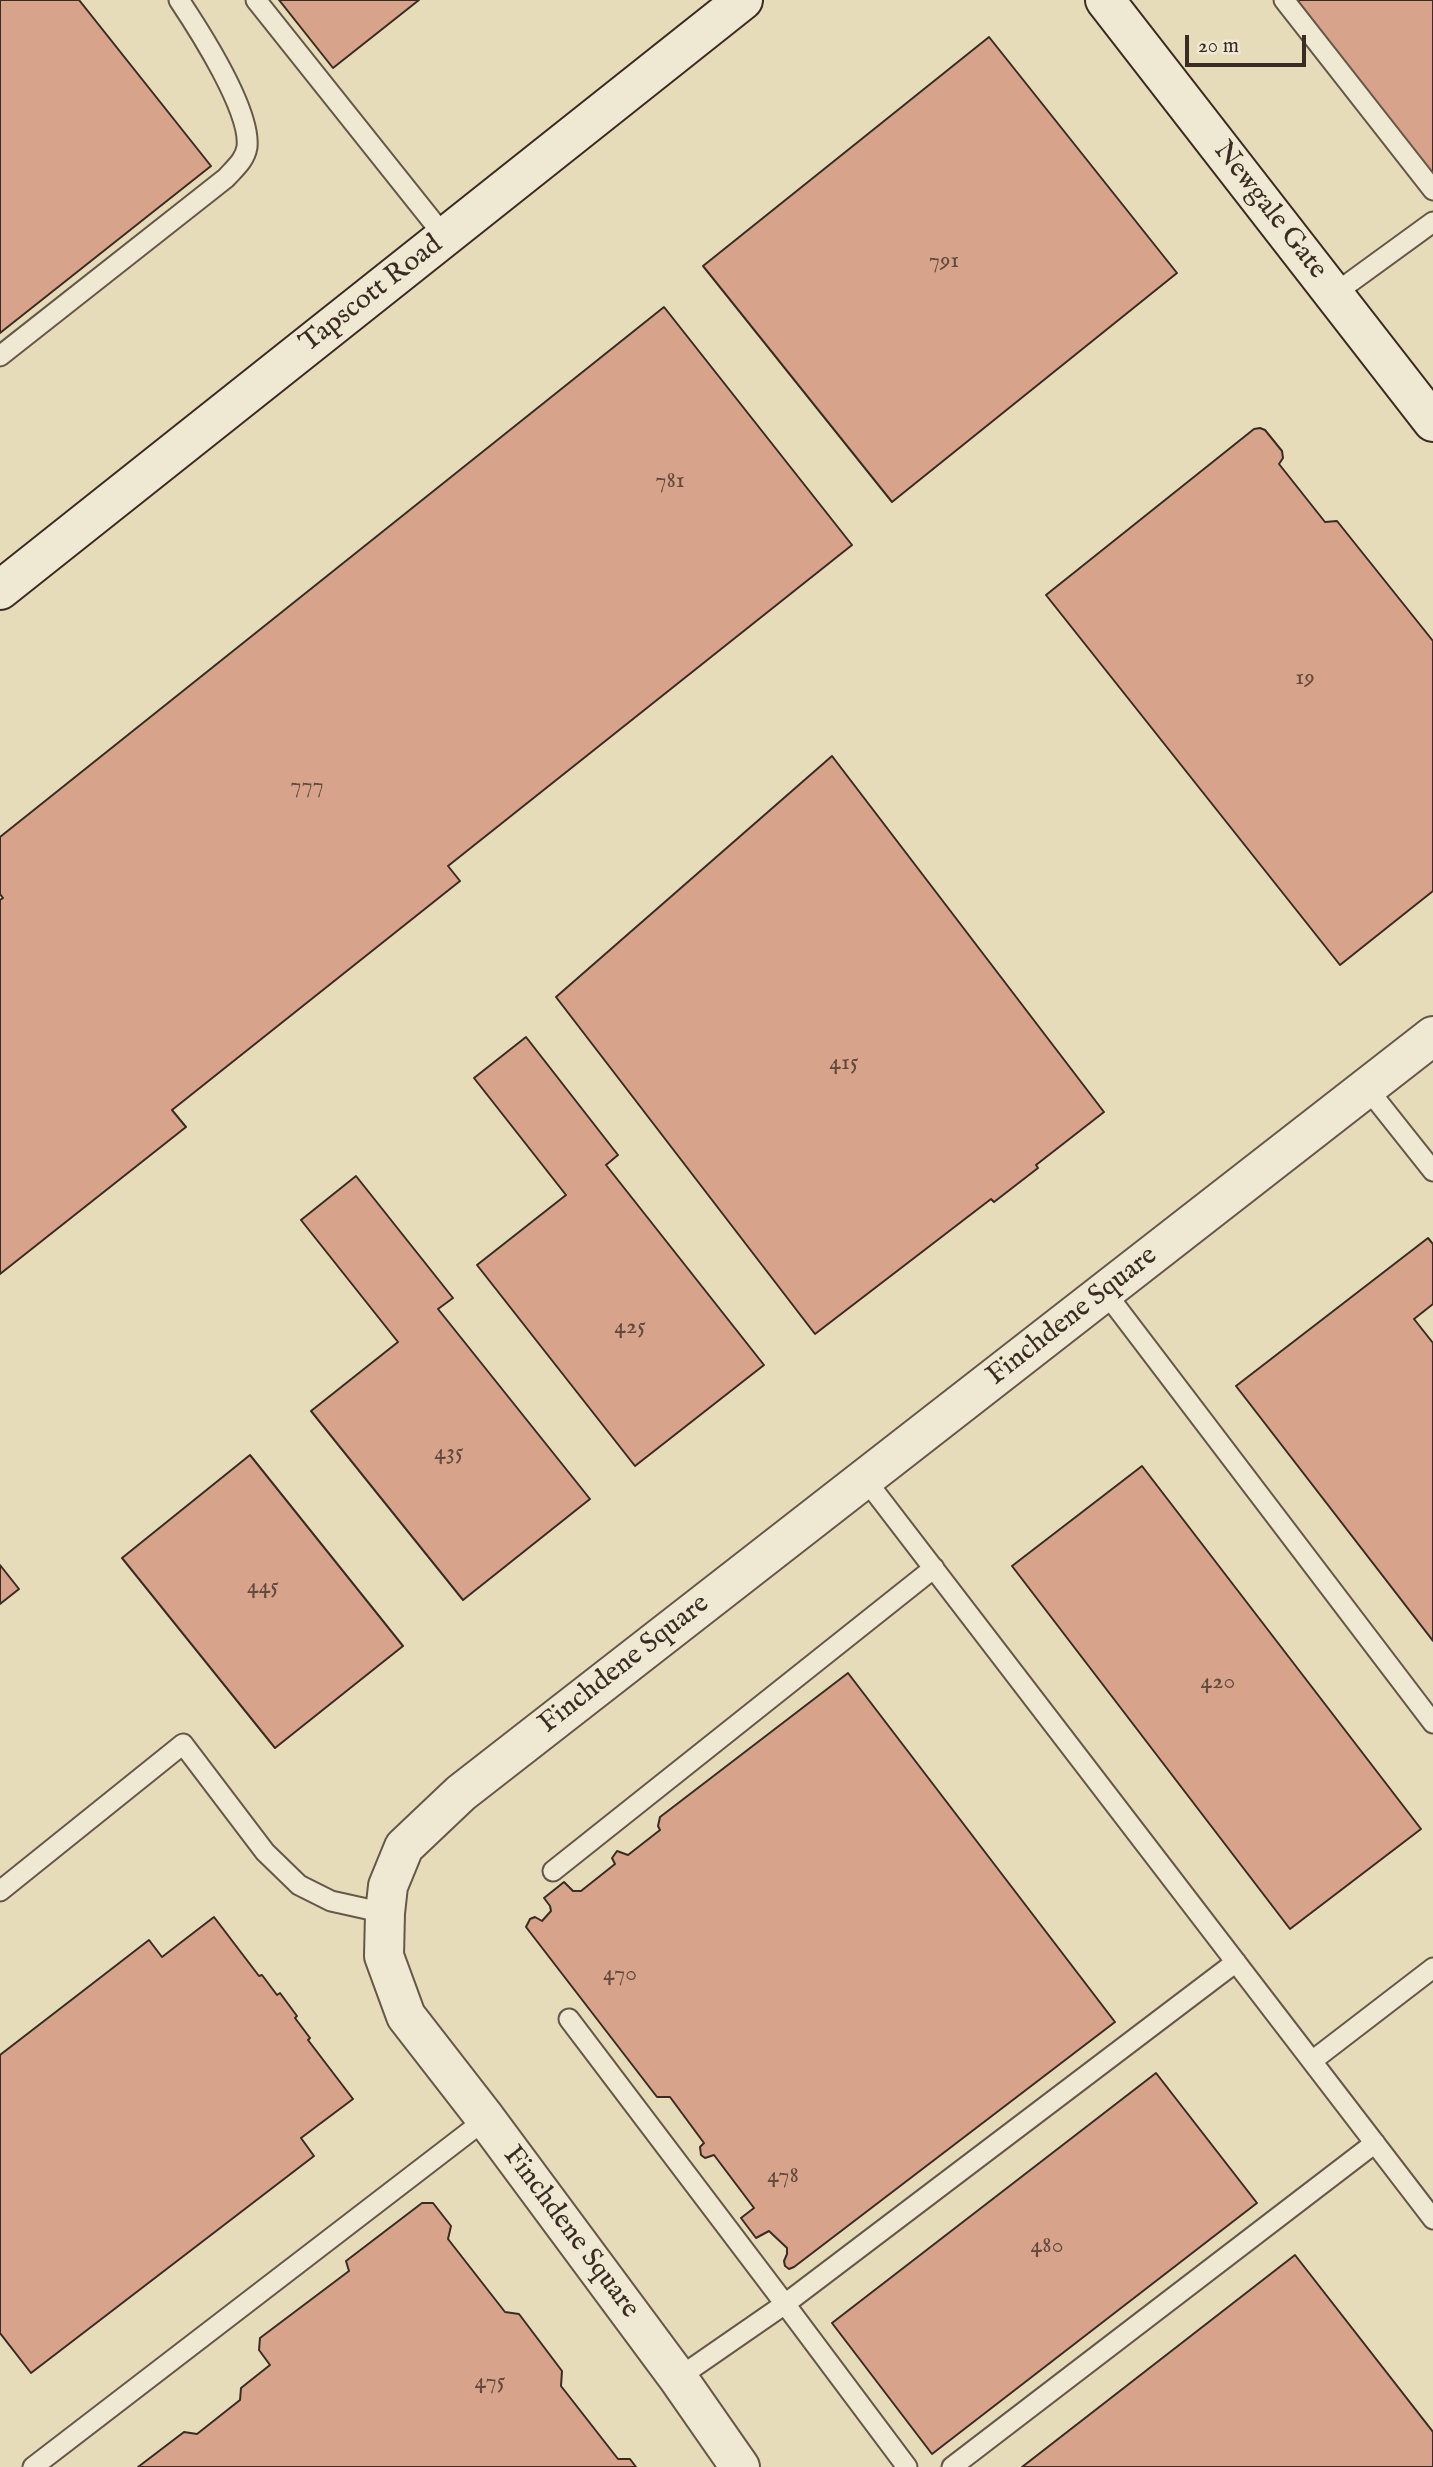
<!DOCTYPE html>
<style>
body{margin:0}
#map{position:relative;width:1433px;height:2467px;overflow:hidden;background:#e7dcba;font-family:"IM FELL English",serif}
canvas{display:block}
.scale{position:absolute;left:1185px;top:35px;width:121px;height:32px;box-sizing:border-box;border:4px solid #3b2c23;border-top:0;padding-left:9px;font-size:21px;line-height:24px;white-space:nowrap;color:#3b2c23;-webkit-text-stroke:5px #efe8d2;paint-order:stroke}
</style>
<div id="map">
<canvas width="1433" height="2467"></canvas>
<div class="scale">20 m</div>
</div>
<script>
const ctx = document.querySelector('canvas').getContext('2d');
ctx.lineJoin = 'round';
function paint(path, color) {
  ctx.fillStyle = color;
  ctx.fill(path, 'evenodd');
}
function stroke(path, color, width, dash) {
  ctx.strokeStyle = color;
  ctx.lineWidth = width;
  ctx.lineCap = dash ? 'butt' : 'round';
  ctx.setLineDash(dash || []);
  ctx.stroke(path);
}
function write(font, color, halo, rows, align = 'center') {
  ctx.font = font + ' "IM FELL English",serif';
  ctx.lineWidth = 5;
  ctx.setLineDash([]);
  ctx.textBaseline = 'middle';
  ctx.strokeStyle = halo;
  ctx.fillStyle = color;
  for (const [text, x, y, turn = 0] of rows) {
    ctx.save();
    ctx.translate(x, y);
    ctx.rotate((+turn || 0) * Math.PI / 180);
    ctx.textAlign = isNaN(turn) ? turn : align;
    if (halo) ctx.strokeText(text, 0, 0);
    ctx.fillText(text, 0, 0);
    ctx.restore();
  }
}
const building = new Path2D(`
 M 0,0 L 79,0 L 211,166 L 0,333 Z
 M 279,0 L 419,0 L 333,68 Z
 M 1297,0 L 1433,0 L 1433,176 Z
 M 989,37 L 1177,273 L 892,502 L 703,266 Z
 M 664,307 L 852,545 L 448,866 L 460,881 L 172,1110 L 186,1127 L 0,1274 L 0,900 L 3,898 L 0,894 L 0,837 Z
 M 1260,428 L 1265,430 L 1282,451 L 1283,458 L 1279,464 L 1325,522 L 1337,521 L 1433,641 L 1433,891 L 1340,965 L 1046,595 L 1254,429 Z
 M 832,756 L 1104,1112 L 1036,1165 L 1038,1168 L 994,1202 L 991,1199 L 815,1334 L 556,997 Z
 M 526,1037 L 618,1155 L 606,1165 L 764,1365 L 635,1466 L 477,1265 L 566,1195 L 474,1078 Z
 M 356,1176 L 453,1298 L 438,1309 L 590,1499 L 463,1600 L 311,1411 L 398,1342 L 301,1220 Z
 M 1428,1238 L 1433,1244 L 1433,1304 L 1414,1319 L 1433,1343 L 1433,1641 L 1236,1386 Z
 M 250,1455 L 403,1646 L 275,1748 L 122,1558 Z
 M 1142,1466 L 1421,1829 L 1290,1929 L 1012,1566 Z
 M 0,1565 L 19,1589 L 0,1604 Z
 M 848,1673 L 1115,2022 L 794,2267 L 789,2269 L 785,2266 L 784,2261 L 787,2254 L 787,2248 L 769,2231 L 756,2238 L 741,2218 L 754,2208 L 714,2155 L 705,2158 L 701,2155 L 700,2147 L 704,2143 L 670,2097 L 657,2097 L 526,1927 L 530,1919 L 535,1917 L 542,1921 L 551,1911 L 550,1906 L 544,1898 L 564,1882 L 573,1891 L 581,1891 L 615,1864 L 612,1858 L 617,1851 L 628,1855 L 660,1830 L 658,1826 L 660,1817 Z
 M 214,1917 L 259,1976 L 262,1975 L 277,1995 L 280,1993 L 297,2016 L 295,2018 L 310,2038 L 308,2040 L 353,2099 L 301,2138 L 314,2156 L 31,2373 L 0,2333 L 0,2055 L 149,1940 L 162,1957 Z
 M 1156,2073 L 1257,2203 L 932,2454 L 832,2323 Z
 M 422,2203 L 433,2203 L 451,2226 L 448,2239 L 505,2312 L 519,2314 L 562,2371 L 561,2386 L 618,2459 L 630,2459 L 636,2467 L 138,2467 L 184,2432 L 197,2434 L 240,2400 L 241,2388 L 270,2365 L 259,2350 L 260,2338 L 349,2271 L 346,2261 Z
 M 1295,2255 L 1433,2432 L 1433,2467 L 1022,2467 Z`);
paint(building, '#d8a38b');
stroke(building, '#3b2c23', 2);
const lane = new Path2D(`
 M 256,0 L 445,237
 M 1284,0 L 1433,190
 M 1334,294 L 1433,222
 M 0,356 L 226,178 C 235,168 245,160 247,147 C 251,111 199,30 179,0
 M 1367,1088 L 1433,1171
 M 1105,1292 L 1433,1723
 M 865,1479 L 1433,2219
 M 553,1871 L 934,1568
 M 0,1891 L 183,1744 L 265,1852 L 299,1885 L 331,1901 L 385,1913
 M 569,2019 L 785,2304 L 1236,1962
 M 1312,2061 L 1433,1968
 M 678,2378 L 785,2304 L 907,2467
 M 33,2467 L 486,2119
 M 952,2467 L 1375,2143`);
const street = new Path2D(`
 M 740,2467 L 678,2378 L 486,2119 L 406,2016 L 384,1956 L 385,1913 L 388,1886 L 404,1847 L 461,1793 L 1433,1036`);
const secondary = new Path2D(`
 M 1105,0 L 1433,422
 M 0,590 L 743,0`);
stroke(lane, '#665849', 23);
stroke(street, '#665849', 42);
stroke(secondary, '#3b2c23', 42);
stroke(lane, '#efe8d2', 19);
stroke(street, '#efe8d2', 38);
stroke(secondary, '#efe8d2', 38);
write('24px', '#624a3d', null, [
 ["791",944,262],
 ["781",670,482],
 ["19",1305,679],
 ["777",307,787],
 ["415",844,1064],
 ["425",630,1328],
 ["435",449,1454],
 ["445",263,1588],
 ["420",1218,1683],
 ["470",620,1975],
 ["478",783,2177],
 ["480",1047,2247],
 ["475",490,2383]
]);
write('28px', '#3b2c23', '#efe8d2', [
 ["Newgale Gate",1269,211,52],
 ["Tapscott Road",372,295,-38],
 ["Finchdene Square",1073,1317,-38],
 ["Finchdene Square",625,1665,-38],
 ["Finchdene Square",570,2233,53]
]);
</script>
